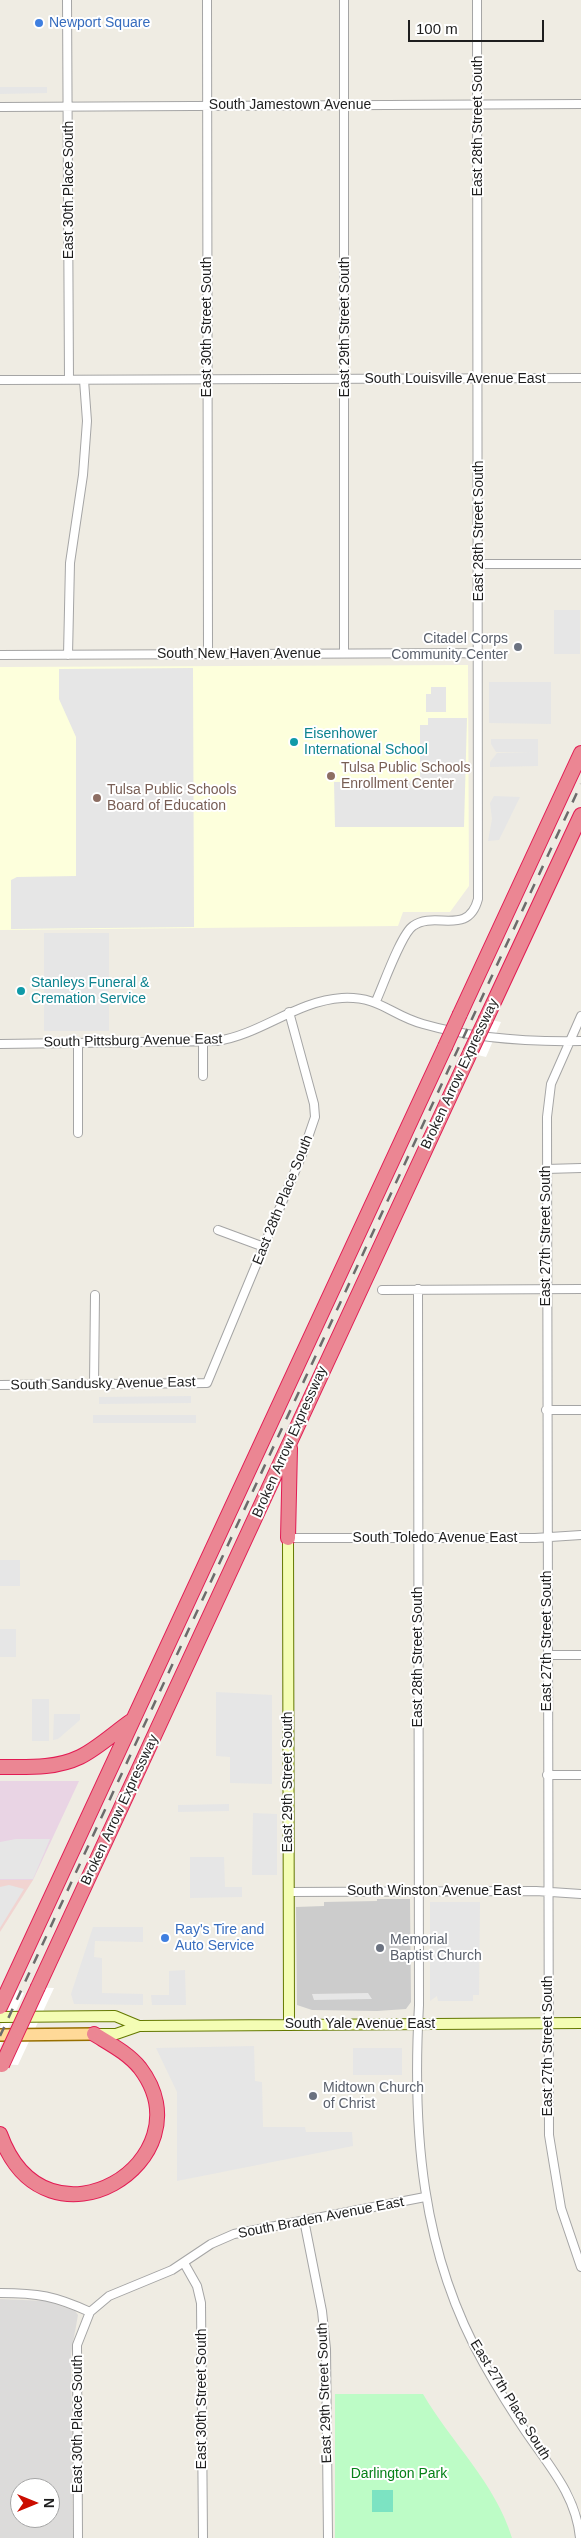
<!DOCTYPE html>
<style>
body{margin:0}
#map{position:relative;width:581px;height:2538px;overflow:hidden;background:#efece3;font-family:Arial,sans-serif}
canvas{display:block}
.north{position:absolute;left:10px;top:2478px;width:50px;height:50px;box-sizing:border-box;background:#fff;border:1px solid #a5a5a5;border-radius:50%;rotate:90deg;font-size:14px;font-weight:700;line-height:20px;text-align:center;color:#1e1e1e}
.north::after{content:'';display:block;margin:auto;width:18px;height:22px;background:#cb0d00;clip-path:polygon(50% 0,100% 100%,50% 72%,0 100%)}
.scale{position:absolute;left:408px;top:20px;width:136px;height:22px;box-sizing:border-box;border:2px solid #1e1e1e;border-top:0;padding-left:6px;font-size:15px;line-height:18px;white-space:nowrap;color:#1e1e1e;-webkit-text-stroke:4px #fff;paint-order:stroke}
</style>
<div id="map">
<canvas width="581" height="2538"></canvas>
<div class="north">N</div>
<div class="scale">100 m</div>
</div>
<script>
const ctx = document.querySelector('canvas').getContext('2d');
ctx.lineJoin = 'round';
function paint(path, color) {
  ctx.fillStyle = color;
  ctx.fill(path, 'evenodd');
}
function stroke(path, color, width, dash) {
  ctx.strokeStyle = color;
  ctx.lineWidth = width;
  ctx.lineCap = dash ? 'butt' : 'round';
  ctx.setLineDash(dash || []);
  ctx.stroke(path);
}
function write(font, color, halo, rows, align = 'center') {
  ctx.font = font + ' Arial,sans-serif';
  ctx.lineWidth = 4;
  ctx.setLineDash([]);
  ctx.textBaseline = 'middle';
  ctx.strokeStyle = halo;
  ctx.fillStyle = color;
  for (const [text, x, y, turn = 0] of rows) {
    ctx.save();
    ctx.translate(x, y);
    ctx.rotate((+turn || 0) * Math.PI / 180);
    ctx.textAlign = isNaN(turn) ? turn : align;
    if (halo) ctx.strokeText(text, 0, 0);
    ctx.fillText(text, 0, 0);
    ctx.restore();
  }
}
paint(new Path2D(`
 M 0,2299 L 47,2301 L 75,2311 L 78,2315 L 71,2354 L 73,2538 L 0,2538 ZM 20,2488 L 50,2488 L 50,2518 L 20,2518 Z`), '#dcdbda');
paint(new Path2D(`
 M 0,1880 L 33,1880 L 0,1932 Z`), '#f1d4d1');
paint(new Path2D(`
 M 0,1781 L 79,1781 L 33,1880 L 0,1880 Z`), '#e9d4e4');
paint(new Path2D(`
 M 468,665 L 469,886 L 450,912 L 403,912 L 398,926 L 0,930 L 0,667 Z`), '#fdffdc');
paint(new Path2D(`
 M 377,1899 L 410,1899 L 411,2002 L 406,2009 L 377,2011 L 312,2010 L 297,2005 L 296,1907 L 324,1906 L 324,1902 L 377,1901 Z`), '#ccc');
paint(new Path2D(`
 M 335,2394 L 423,2394 C 451,2442 496,2484 512,2538 L 335,2538 Z`), '#bdfcc6');
paint(new Path2D(`
 M 372,2490 L 393,2490 L 393,2512 L 372,2512 Z`), '#7ce3c2');
paint(new Path2D(`
 M 0,87 L 47,87 L 47,93 L 0,94 Z
 M 554,610 L 580,610 L 580,654 L 554,654 Z
 M 193,668 L 194,927 L 11,929 L 11,880 L 17,877 L 76,876 L 76,737 L 59,699 L 59,669 Z
 M 489,682 L 551,682 L 551,724 L 489,723 Z
 M 431,687 L 446,687 L 446,712 L 426,712 L 426,694 L 431,694 Z
 M 428,718 L 467,718 L 464,827 L 335,827 L 334,782 L 420,781 L 420,725 L 428,725 Z
 M 491,739 L 538,739 L 538,766 L 490,767 L 490,762 L 497,753 L 531,752 L 496,752 L 491,744 Z
 M 494,796 L 520,797 L 499,840 L 488,841 L 492,819 L 490,803 Z
 M 44,933 L 109,933 L 109,1031 L 44,1031 Z
 M 191,1396 L 191,1403 L 99,1404 L 99,1397 Z
 M 93,1415 L 196,1415 L 196,1423 L 93,1423 Z
 M 0,1560 L 20,1560 L 20,1586 L 0,1586 Z
 M 0,1629 L 16,1629 L 16,1657 L 0,1657 Z
 M 216,1692 L 272,1695 L 272,1784 L 230,1783 L 230,1757 L 216,1756 Z
 M 32,1699 L 49,1699 L 49,1741 L 32,1741 Z
 M 54,1714 L 80,1714 L 80,1720 L 58,1739 L 53,1740 Z
 M 229,1804 L 229,1811 L 178,1812 L 178,1805 Z
 M 253,1813 L 277,1814 L 277,1875 L 252,1875 Z
 M 16,1839 L 50,1839 L 33,1879 L 0,1879 L 0,1842 Z
 M 190,1857 L 224,1857 L 225,1887 L 242,1887 L 242,1897 L 190,1898 Z
 M 9,1885 L 24,1889 L 0,1928 L 0,1887 Z
 M 430,1902 L 480,1902 L 479,1995 L 473,1995 L 473,2001 L 438,2001 L 437,1996 L 430,2001 Z
 M 93,1927 L 143,1927 L 143,1942 L 95,1941 L 94,1957 L 102,1958 L 102,1993 L 143,1994 L 143,2005 L 74,2004 L 71,1994 Z
 M 185,1970 L 186,2005 L 152,2005 L 151,1995 L 169,1995 L 169,1971 Z
 M 368,1993 L 372,1999 L 314,2000 L 312,1994 Z
 M 254,2046 L 255,2081 L 262,2082 L 263,2127 L 305,2127 L 306,2132 L 352,2132 L 353,2146 L 177,2181 L 177,2092 L 156,2048 Z
 M 353,2048 L 402,2048 L 402,2075 L 353,2075 Z`), '#e6e6e6');
paint(new Path2D(`
 M 480,1018 L 501,1022 L 486,1057 L 465,1052 Z
 M 31,1987 L 54,1988 L 18,2065 L 0,2064 Z
 M 17,1990 L 24,1993 L 0,2046 L 0,2027 Z`), '#fff');
const street = new Path2D(`
 M 67,0 L 69,380
 M 207,0 L 208,654
 M 344,0 L 344,653
 M 0,107 L 581,104
 M 0,380 L 581,378
 M 479,564 L 581,564
 M 0,655 L 479,653
 M 68,655 L 70,563 L 83,475 L 87,421 L 84,380
 M 376,1001 C 383,986 401,934 413,926 C 435,910 468,937 478,899 L 477,0
 M 581,1016 L 551,1084 L 547,1117 L 549,2135 L 561,2208 L 581,2267
 M 203,1043 L 203,1076
 M 0,1044 L 217,1041 C 262,1034 296,1001 342,998 C 380,996 390,1015 423,1024 C 475,1039 528,1042 581,1041
 M 78,1044 L 78,1133
 M 546,1169 L 581,1168
 M 218,1230 L 264,1247
 M 418,1289 L 419,2005 C 412,2130 421,2253 484,2364 C 497,2387 511,2410 526,2432 C 549,2466 576,2495 580,2538
 M 382,1290 L 581,1289
 M 94,1384 L 95,1295
 M 0,1385 L 207,1383 L 303,1152 L 315,1117 L 314,1104 L 289,1012
 M 546,1410 L 581,1410
 M 288,1538 L 535,1538 L 581,1535
 M 547,1655 L 581,1655
 M 547,1775 L 581,1775
 M 288,1892 L 536,1891 L 581,1894
 M 304,2220 L 322,2311 L 326,2349 L 328,2538
 M 184,2263 L 197,2286 L 201,2303 L 203,2538
 M 0,2293 C 38,2293 55,2296 90,2312
 M 78,2538 L 77,2345 L 90,2312 L 109,2296 L 172,2270 L 211,2244 L 234,2234 L 425,2197`);
const secondary = new Path2D(`
 M 288,1538 L 289,2025
 M 0,2017 L 115,2016 L 139,2026
 M 95,2034 L 116,2034 L 139,2026 L 581,2023`);
const primary = new Path2D(`
 M 0,2035 L 94,2034`);
const highway = new Path2D(`
 M 460,1014 L 581,753
 M 486,1019 L 581,815
 M 288,1538 L 290,1448
 M 0,1767 C 27,1767 55,1769 80,1757 C 98,1748 115,1732 131,1721
 M 38,1987 L 470,1053
 M 0,2007 L 445,1047
 M 0,2134 C 46,2262 210,2160 140,2068 C 128,2053 110,2044 94,2034`);
stroke(street, '#a5a5a5', 10);
stroke(secondary, '#647900', 12);
stroke(primary, '#976f00', 14);
stroke(highway, '#e21b53', 16);
stroke(street, '#fff', 8);
stroke(secondary, '#f4fdb4', 10);
stroke(primary, '#ffd998', 11);
stroke(highway, '#eb8693', 14);
stroke(new Path2D(`
 M 0,2036 L 581,784`), '#6c6c6c', 2.5, [10, 10]);
const highwayBridge = new Path2D(`
 M 445,1047 L 460,1014
 M 470,1053 L 486,1019
 M 2,2065 L 38,1987`);
stroke(highwayBridge, '#e21b53', 16, []);
stroke(highwayBridge, '#eb8693', 14);
for (const [x, y, r, color] of [
 [39,23,5,"#3f7fe0"],
 [518,647,5,"#6b7280"],
 [294,742,5,"#0f9aa8"],
 [331,776,5,"#8d6e63"],
 [97,798,5,"#8d6e63"],
 [21,991,5,"#0f9aa8"],
 [165,1938,5,"#3f7fe0"],
 [380,1948,5,"#6b7280"],
 [313,2096,5,"#6b7280"]
]) {
  const dot = new Path2D();
  dot.arc(x, y, r, 0, 2 * Math.PI);
  ctx.fillStyle = color;
  ctx.fill(dot);
  stroke(dot, '#fff', 2);
}
write('14px', '#366cbe', '#fff', [
 ["Newport Square",49,23],
 ["Ray's Tire and",175,1930],
 ["Auto Service",175,1946]
], 'left');
write('14px', '#1e1e1e', '#fff', [
 ["South Jamestown Avenue",290,105],
 ["East 28th Street South",478,126,-90],
 ["East 30th Place South",69,190,-90],
 ["East 30th Street South",207,327,-90],
 ["East 29th Street South",345,327,-90],
 ["South Louisville Avenue East",455,379],
 ["East 28th Street South",479,531,-90],
 ["South New Haven Avenue",239,654],
 ["South Pittsburg Avenue East",133,1041,-1],
 ["Broken Arrow Expressway",460,1074,-65],
 ["East 28th Place South",283,1200,-68],
 ["East 27th Street South",546,1236,-90],
 ["South Sandusky Avenue East",103,1384,-1],
 ["Broken Arrow Expressway",290,1442,-66],
 ["South Toledo Avenue East",435,1538],
 ["East 27th Street South",547,1641,-90],
 ["East 28th Street South",418,1657,-90],
 ["East 29th Street South",288,1782,-90],
 ["Broken Arrow Expressway",120,1810,-65],
 ["South Winston Avenue East",434,1891],
 ["South Yale Avenue East",360,2024],
 ["East 27th Street South",548,2046,-90],
 ["South Braden Avenue East",321,2218,-11],
 ["East 29th Street South",325,2393,-92],
 ["East 30th Street South",202,2399,-90],
 ["East 27th Place South",510,2400,58],
 ["East 30th Place South",78,2424,-90]
]);
write('14px', '#5b616d', '#fff', [
 ["Citadel Corps",508,639,"right"],
 ["Community Center",508,655,"right"],
 ["Memorial",390,1940],
 ["Baptist Church",390,1956],
 ["Midtown Church",323,2088],
 ["of Christ",323,2104]
], 'left');
write('14px', '#0d838f', '#fff', [
 ["Eisenhower",304,734],
 ["International School",304,750],
 ["Stanleys Funeral &",31,983],
 ["Cremation Service",31,999]
], 'left');
write('14px', '#785e54', '#fff', [
 ["Tulsa Public Schools",341,768],
 ["Enrollment Center",341,784],
 ["Tulsa Public Schools",107,790],
 ["Board of Education",107,806]
], 'left');
write('14px', '#068118', '#fff', [
 ["Darlington Park",399,2474]
]);
</script>
